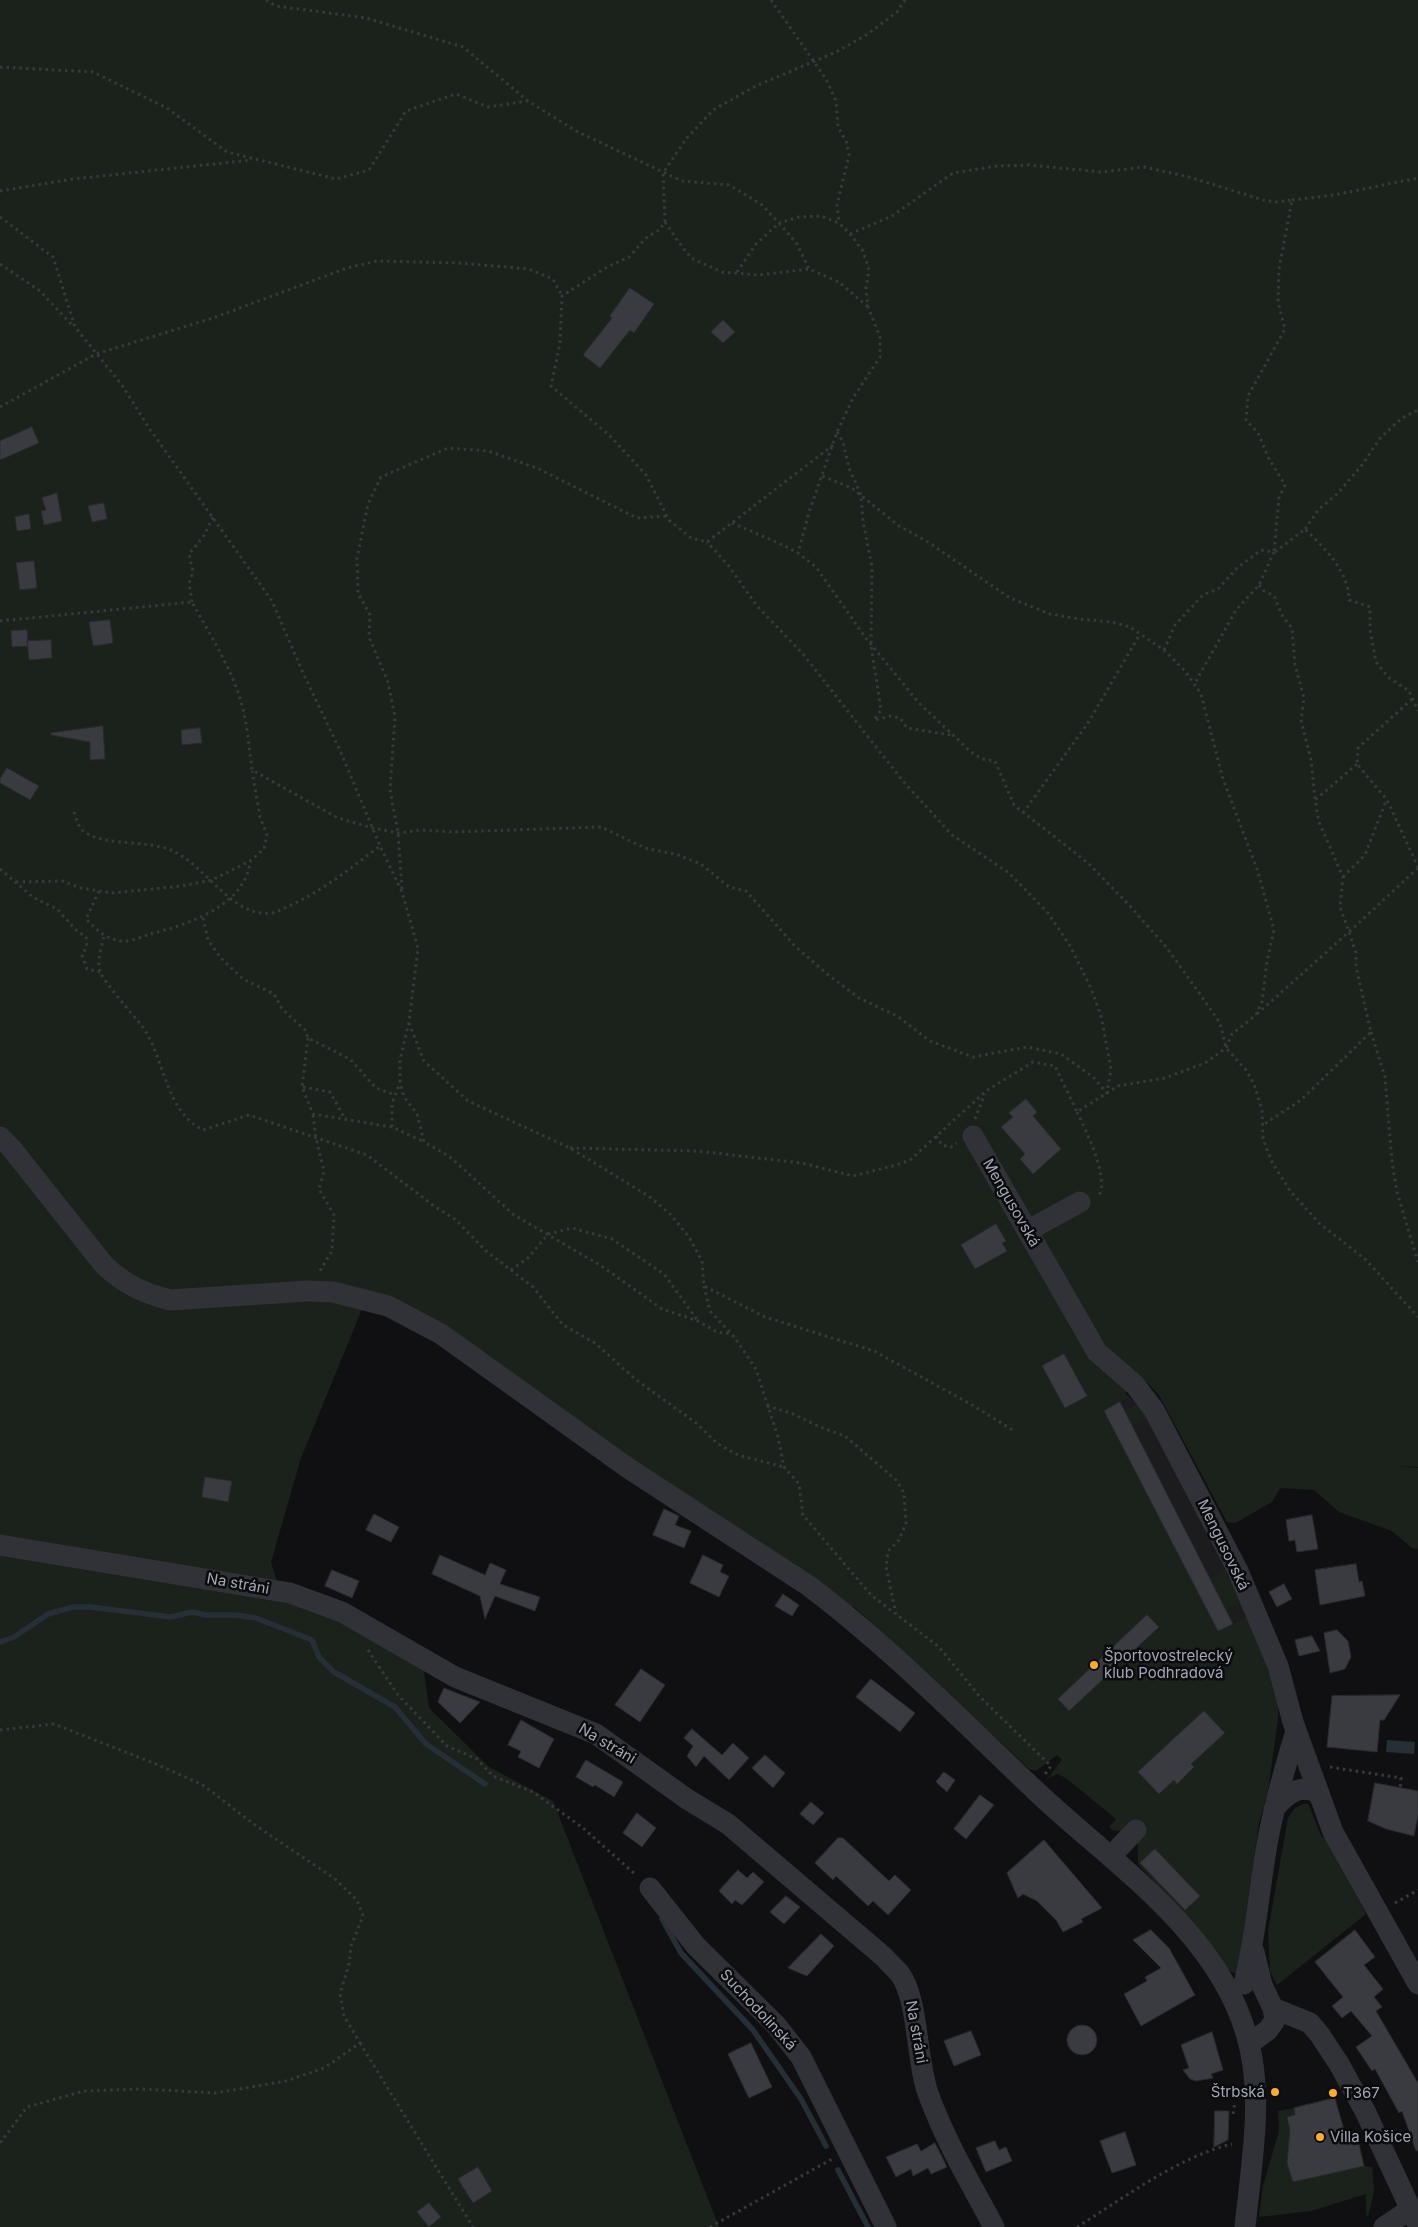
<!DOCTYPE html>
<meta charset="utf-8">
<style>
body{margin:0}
canvas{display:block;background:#101012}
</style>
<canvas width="1418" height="2227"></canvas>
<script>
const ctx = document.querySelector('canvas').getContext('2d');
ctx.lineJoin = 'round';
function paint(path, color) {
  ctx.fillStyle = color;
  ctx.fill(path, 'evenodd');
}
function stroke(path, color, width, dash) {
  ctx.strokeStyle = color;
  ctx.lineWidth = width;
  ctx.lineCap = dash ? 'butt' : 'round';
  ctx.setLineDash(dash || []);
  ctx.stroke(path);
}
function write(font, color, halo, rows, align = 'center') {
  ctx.font = font + ' Inter,sans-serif';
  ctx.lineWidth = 5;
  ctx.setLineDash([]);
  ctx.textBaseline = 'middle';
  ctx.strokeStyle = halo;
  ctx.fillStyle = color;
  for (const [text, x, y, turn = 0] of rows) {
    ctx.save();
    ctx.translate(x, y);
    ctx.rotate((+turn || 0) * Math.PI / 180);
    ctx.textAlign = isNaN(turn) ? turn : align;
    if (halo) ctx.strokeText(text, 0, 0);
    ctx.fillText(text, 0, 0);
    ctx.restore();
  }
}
paint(new Path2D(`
 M 1130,1398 L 1138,1404 L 1147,1418 L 1249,1616 L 1218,1631 L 1104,1411 Z`), '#1c1c1f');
paint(new Path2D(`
 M 0,0 L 1418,0 L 1418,1467 L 1394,1466 L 1418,1468 L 1418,1549 L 1412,1548 L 1392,1531 L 1339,1512 L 1314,1490 L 1280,1488 L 1272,1502 L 1235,1523 L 1227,1522 L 1159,1395 L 1145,1380 L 1125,1393 L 1130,1398 L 1104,1411 L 1218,1631 L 1249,1616 L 1278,1698 L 1278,1719 L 1268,1791 L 1259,1823 L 1237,1974 L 1229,1971 L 1182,1911 L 1138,1864 L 1138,1844 L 1121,1831 L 1113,1830 L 1109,1827 L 1116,1819 L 1066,1778 L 1057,1774 L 1047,1779 L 1062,1760 L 1057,1755 L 1036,1771 L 1029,1769 L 930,1675 L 853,1606 L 846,1613 L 441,1334 L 366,1299 L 301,1458 L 271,1562 L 277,1582 L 422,1658 L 429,1708 L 489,1767 L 553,1801 L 719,2227 L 0,2227 Z
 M 1138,1404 L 1147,1418 L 1132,1426 L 1124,1411 Z
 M 1225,1570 L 1242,1602 L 1226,1610 L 1210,1578 Z
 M 1304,1804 L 1308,1804 L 1310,1808 L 1322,1838 L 1326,1837 L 1366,1914 L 1277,1985 L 1270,1971 L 1268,1931 L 1288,1818 L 1295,1808 Z
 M 1294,2108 L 1295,2115 L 1287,2118 L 1290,2130 L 1287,2163 L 1293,2182 L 1364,2166 L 1372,2167 L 1374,2192 L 1368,2216 L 1366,2215 L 1366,2194 L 1311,2211 L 1259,2217 L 1263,2186 L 1279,2131 L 1278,2111 Z`), '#1a221b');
paint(new Path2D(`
 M 1387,1740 L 1415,1742 L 1414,1754 L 1386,1752 Z`), '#262f36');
stroke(new Path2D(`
 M 0,1642 L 14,1637 L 48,1614 L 73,1607 L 90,1607 L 171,1617 L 192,1612 L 206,1615 L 236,1615 L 256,1618 L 312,1640 L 319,1657 L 334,1672 L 395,1707 L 426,1744 L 485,1784
 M 662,1919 L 681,1953 L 753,2030 L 801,2099 L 826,2146
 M 838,2170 L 868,2227`), '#262f36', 5.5);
const building = new Path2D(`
 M 630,288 L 654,304 L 634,333 L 630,330 L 600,368 L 583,355 L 612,318 L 610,316 Z
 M 723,320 L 735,332 L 723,343 L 711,332 Z
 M 32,427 L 39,443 L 0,460 L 0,441 Z
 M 57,493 L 62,521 L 44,525 L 41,511 L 46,510 L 42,498 Z
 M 104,503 L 107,519 L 92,522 L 88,506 Z
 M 29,514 L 31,529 L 17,531 L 15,517 Z
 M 34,561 L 37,588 L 20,590 L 16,563 Z
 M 110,620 L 113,643 L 93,646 L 89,622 Z
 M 27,630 L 28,646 L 12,647 L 11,631 Z
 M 51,640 L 52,658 L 29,660 L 27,641 Z
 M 103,726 L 105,759 L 90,760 L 90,742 L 51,735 L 51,733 Z
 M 200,728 L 202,743 L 182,745 L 181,730 Z
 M 7,768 L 39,786 L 30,800 L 0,783 L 0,779 Z
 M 1026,1099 L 1037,1112 L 1033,1116 L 1061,1149 L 1033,1174 L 1020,1159 L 1025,1154 L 1001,1127 L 1013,1117 L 1009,1113 Z
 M 996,1224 L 1006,1241 L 1002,1243 L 1007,1251 L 975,1269 L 961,1245 Z
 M 1064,1354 L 1087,1396 L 1065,1408 L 1042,1366 Z
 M 1120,1402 L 1233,1624 L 1218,1631 L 1104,1411 Z
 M 205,1477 L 232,1481 L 228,1502 L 202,1497 Z
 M 664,1509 L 679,1516 L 675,1525 L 691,1531 L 684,1548 L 653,1535 Z
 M 374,1514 L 399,1527 L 391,1542 L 366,1530 Z
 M 1312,1515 L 1318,1549 L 1297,1552 L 1295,1540 L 1289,1541 L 1286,1520 Z
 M 440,1555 L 485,1575 L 490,1563 L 506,1570 L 500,1584 L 540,1597 L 535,1611 L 495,1596 L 485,1619 L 480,1596 L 432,1574 Z
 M 703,1555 L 723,1565 L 720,1572 L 729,1576 L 719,1597 L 690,1583 Z
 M 1356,1564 L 1359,1582 L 1362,1581 L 1365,1596 L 1320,1605 L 1315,1570 Z
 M 332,1570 L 359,1581 L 352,1598 L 325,1586 Z
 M 1284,1584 L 1292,1599 L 1277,1607 L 1269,1592 Z
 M 783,1594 L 799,1605 L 792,1616 L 775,1606 Z
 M 1147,1615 L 1159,1627 L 1069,1711 L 1058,1699 Z
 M 1337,1630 L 1348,1641 L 1351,1657 L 1345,1669 L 1330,1673 L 1324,1633 Z
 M 1312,1636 L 1320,1651 L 1299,1656 L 1295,1640 Z
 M 641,1669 L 665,1685 L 640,1722 L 615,1705 Z
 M 871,1679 L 915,1713 L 900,1732 L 856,1697 Z
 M 444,1688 L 459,1694 L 480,1702 L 460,1723 L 438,1702 Z
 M 1400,1695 L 1384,1720 L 1380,1720 L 1377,1752 L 1327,1747 L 1332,1696 Z
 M 1204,1711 L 1225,1733 L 1191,1764 L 1194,1767 L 1177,1784 L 1174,1780 L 1159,1794 L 1138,1772 Z
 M 521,1720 L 554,1739 L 539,1768 L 518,1757 L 521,1751 L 508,1745 Z
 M 692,1729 L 722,1755 L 733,1743 L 749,1758 L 729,1780 L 704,1756 L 696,1767 L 687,1756 L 693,1746 L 684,1738 Z
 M 765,1755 L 785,1773 L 773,1788 L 752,1768 Z
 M 586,1760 L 623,1782 L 614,1797 L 595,1785 L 593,1787 L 576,1777 Z
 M 944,1772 L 955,1780 L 947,1792 L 936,1782 Z
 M 1375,1783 L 1418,1791 L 1418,1815 L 1414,1836 L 1386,1829 L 1368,1821 Z
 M 980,1795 L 994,1805 L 966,1839 L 954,1829 Z
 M 811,1802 L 824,1813 L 813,1825 L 800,1814 Z
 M 637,1813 L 656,1828 L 642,1847 L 623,1833 Z
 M 838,1838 L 843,1838 L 889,1881 L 895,1875 L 911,1890 L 888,1915 L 873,1901 L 868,1906 L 836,1876 L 833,1880 L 815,1863 Z
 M 1044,1840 L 1102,1908 L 1081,1919 L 1083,1922 L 1063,1932 L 1056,1920 L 1037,1901 L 1023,1894 L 1018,1898 L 1007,1873 Z
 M 1155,1849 L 1200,1896 L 1185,1910 L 1140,1863 Z
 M 738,1870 L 747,1878 L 753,1872 L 764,1882 L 742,1905 L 735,1900 L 732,1904 L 719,1891 Z
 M 786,1896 L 800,1907 L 784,1924 L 770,1912 Z
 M 1151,1930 L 1169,1948 L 1195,1995 L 1141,2026 L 1124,1994 L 1147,1981 L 1145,1977 L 1161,1968 L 1133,1940 Z
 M 1355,1930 L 1375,1957 L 1364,1965 L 1383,1989 L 1374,1997 L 1382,2007 L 1376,2011 L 1418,2083 L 1418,2150 L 1416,2151 L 1402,2111 L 1399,2113 L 1375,2069 L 1372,2071 L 1356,2047 L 1372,2036 L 1351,2011 L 1342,2018 L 1332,2006 L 1343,1997 L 1315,1962 Z
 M 821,1934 L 834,1946 L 807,1976 L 788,1968 Z
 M1067 2040a15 15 0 1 1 30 0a15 15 0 1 1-30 0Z
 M 971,2031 L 981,2055 L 954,2066 L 944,2041 Z
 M 1212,2032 L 1223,2070 L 1211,2074 L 1213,2078 L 1196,2081 L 1190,2079 L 1183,2070 L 1189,2068 L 1181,2045 Z
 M 751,2043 L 772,2087 L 749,2098 L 728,2054 Z
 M 1335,2098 L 1344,2130 L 1349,2129 L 1353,2145 L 1359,2144 L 1364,2166 L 1293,2182 L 1287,2163 L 1290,2130 L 1287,2117 L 1295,2115 L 1294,2108 Z
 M 1215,2111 L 1229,2111 L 1228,2140 L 1214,2147 Z
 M 1125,2132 L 1136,2165 L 1112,2173 L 1100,2141 Z
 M 995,2141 L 999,2150 L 1006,2147 L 1012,2161 L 986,2172 L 976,2148 Z
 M 935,2143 L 947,2167 L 931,2174 L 928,2168 L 913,2176 L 911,2169 L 896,2177 L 886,2157 L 917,2144 L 921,2151 Z
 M 478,2167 L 492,2191 L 473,2203 L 458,2179 Z
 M 429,2203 L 441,2217 L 429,2227 L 417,2212 Z`);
paint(building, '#3a3b40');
stroke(building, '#2a2a2e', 1);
stroke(new Path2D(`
 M 266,0 L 276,6 L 366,18 L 463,47 L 528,101 L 576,131 L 682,181 L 729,185 L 761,204 L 779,223 L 799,217 L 821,216 L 839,223 L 850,234 L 863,251 L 869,270 L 866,288 L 868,307 L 880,337 L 880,357 L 853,398 L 837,432 L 809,512 L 798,553
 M 771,0 L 826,79 L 836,101 L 838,127 L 847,143 L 849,155 L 837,205 L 839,223
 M 0,67 L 93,72 L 167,108 L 227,152 L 336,179 L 369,170 L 406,111 L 456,94 L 488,107 L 527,101
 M 0,191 L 73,179 L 252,160
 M 1292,200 L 1334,195 L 1418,178
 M 0,217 L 53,257 L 75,327 L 122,385 L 149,428 L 272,601 L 303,673 L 339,748 L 380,846 L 402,892 L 418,948 L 409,1022 L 400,1060 L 400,1083 L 404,1097 L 417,1114 L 424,1142 L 449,1156 L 514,1215 L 600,1265 L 662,1309 L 698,1321 L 717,1332 L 731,1334
 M 665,222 L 677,240 L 691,258 L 722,272 L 758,275 L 809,269 L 839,282 L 868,307
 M 850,234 L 892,216 L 953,173 L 997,166 L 1029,165 L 1102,172 L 1144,167 L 1189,177 L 1263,200 L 1276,202 L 1292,200 L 1279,269 L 1278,302 L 1285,329 L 1248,396 L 1246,420 L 1258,433 L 1269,459 L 1285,485 L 1279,498 L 1274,552
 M 0,264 L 40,291 L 73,326
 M 737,272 L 756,244 L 779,223 L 797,244 L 809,269
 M 0,407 L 96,354 L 213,318 L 347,268 L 377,261 L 459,263 L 529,269 L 553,279 L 562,296
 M 837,432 L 843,442 L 849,468 L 861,495 L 863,521 L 872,567 L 871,645 L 881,710 L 874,720 L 891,716 L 900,718 L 907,728 L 951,735
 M 833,445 L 707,542 L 691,538 L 669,520 L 646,475 L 610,436 L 551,386 L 560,343 L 562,296 L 607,267 L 629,257 L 646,238 L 659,230 L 665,222 L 663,173 L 686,139 L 713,110 L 756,86 L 836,52 L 868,34 L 897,12 L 905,0
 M 732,523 L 783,545 L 798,553 L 816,567 L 865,637 L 919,703 L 971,752 L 982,759 L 995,761 L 1014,805 L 1088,863 L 1129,905 L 1167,948 L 1214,1014 L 1220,1023 L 1226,1048 L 1246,1070 L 1254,1084 L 1262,1110 L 1263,1138 L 1266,1147 L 1273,1164 L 1291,1192 L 1319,1223 L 1366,1260 L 1418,1317
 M 1305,529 L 1319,509 L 1338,493 L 1362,465 L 1381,437 L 1402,418 L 1418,410
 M 1275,552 L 1305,529 C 1324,548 1349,571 1349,600 L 1370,607 L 1370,629 L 1376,662 L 1388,677 L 1409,691 L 1418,711
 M 1259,585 L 1264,591 L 1274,596 L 1283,617 L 1292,628 L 1295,665 L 1304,698 L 1301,720 L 1311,760 L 1315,799
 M 192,602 L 189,583 L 193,572 L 189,554 L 203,537 L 213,517
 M 0,621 L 192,602 C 209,633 229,664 240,698 C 247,721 249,746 252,770 L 338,818 L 373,828 L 398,833 L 421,830 L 453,832 L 601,827 L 645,848 L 678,855 L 701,864 L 729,887 L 746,891 L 795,946 L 827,974 L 859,998 L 897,1016 L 930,1041 L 973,1057 L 1027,1047 L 1061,1054 L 1093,1077 L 1107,1093 L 1111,1069 L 1101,1016 L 1090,986 L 1069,944 L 1048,913 L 1009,873 L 952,835 L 902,780 L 803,654 L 757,606 L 728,565 L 707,542
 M 1164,650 L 1175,625 L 1203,595 L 1218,589 L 1237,568 L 1261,550 L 1274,552 L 1259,585 L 1236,610 L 1195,683
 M 1412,699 L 1358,748 L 1357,764 L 1387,800 L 1418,867
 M 1357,764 L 1315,800 L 1319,822 L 1343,877 L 1340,907 L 1349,932 L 1418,868
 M 74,812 C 76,817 78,826 82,830 C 101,847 147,839 173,851 C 206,866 232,917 270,913 C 277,913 284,908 291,905 C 324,890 351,868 380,846
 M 1023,813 L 1088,723 L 1140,634
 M 0,869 L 34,898 L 57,909 L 76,930 L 86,937 L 87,946 L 82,955 L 87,969 L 100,972
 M 1343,877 L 1365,855 L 1386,801
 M 16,882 L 62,881 L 81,888 L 112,893 L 182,886 L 212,880 L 250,861 L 264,849 L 267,835 L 260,817 L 252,771
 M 402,889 L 398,833 L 390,790 L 395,717 L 388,682 L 369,637 L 370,615 L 358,593 L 357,558 L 368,504 L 381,477 L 448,448 L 488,451 L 537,468 L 637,518 L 667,516
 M 99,891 L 86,919 C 97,930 104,938 121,941 C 129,942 142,937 150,934 C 187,925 245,906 250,862
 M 203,918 L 208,940 L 221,958 L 243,979 L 274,994 L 282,1009 L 305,1030 L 308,1038 L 350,1059 L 376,1088 L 395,1095
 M 104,937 C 101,947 97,961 100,971 C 102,980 134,1016 142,1026 C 166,1060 164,1110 203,1130 L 249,1115 L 367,1155 L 434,1206 L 456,1220 L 486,1251 L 533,1287 L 563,1325 L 595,1343 L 635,1379 L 696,1423 L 718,1444 L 738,1455 L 784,1467
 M 1257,1014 L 1349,932 L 1356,953 L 1356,967 L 1371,1032 L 1301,1100 L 1263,1125
 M 409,1023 L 424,1061 L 468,1101 L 570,1148 L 650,1197 L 671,1215 L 689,1237 L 702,1261 L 704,1286 L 765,1317 L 874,1351 L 974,1406 L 1014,1431
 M 1371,1032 L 1385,1077 L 1392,1162 L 1397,1192 L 1418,1262
 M 308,1038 L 302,1087 L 313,1114 L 392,1127 L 424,1142
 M 303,1087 L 330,1092 L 345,1119
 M 1077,1112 C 1086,1131 1109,1176 1099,1196
 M 313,1115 L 316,1138 L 324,1171 L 319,1189 L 334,1215 L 332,1251 L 318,1274
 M 975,1119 L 985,1094
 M 392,1127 L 392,1103 L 400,1083
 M 936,1136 L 942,1145 L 951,1147 L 957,1143
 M 570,1148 L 698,1151 L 802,1163 L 853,1176 L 896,1165 L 910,1160 L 986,1091 L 1033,1062 L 1055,1066 L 1077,1112 L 1118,1086 L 1165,1078 L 1205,1063 L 1226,1048 L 1232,1034 L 1256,1015 L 1262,1002 L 1267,961 L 1274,930 L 1257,869 L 1223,779 L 1201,694 L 1185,671 L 1164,650 L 1130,627 L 1112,622 L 1079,619 L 1050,614 L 1010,598 L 928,542 L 899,526 L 852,488 L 822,476
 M 511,1270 L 528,1258 L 548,1234 L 572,1228 L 612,1239 L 664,1274 L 698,1321
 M 704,1286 L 710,1311 L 735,1338 L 756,1369 L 778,1437 L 784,1467 L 799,1484 L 803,1515 L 871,1595 L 939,1647 L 980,1697 L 1051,1766 L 1045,1774
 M 767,1406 L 791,1413 L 820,1427 L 845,1436 L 896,1480 L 904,1493 L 906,1523 L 899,1540 L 888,1551 L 886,1566 L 896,1614
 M 368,1650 L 398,1695 L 447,1746 L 477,1759 L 493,1776 L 533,1792 L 583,1828 L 636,1875
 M 0,1730 L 54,1724 L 156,1764 L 203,1785 L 255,1825 L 334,1878 L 357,1900 L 363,1916 L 351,1946 L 349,1964 L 340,1994 L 344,2016 L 360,2043 L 324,2068 L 286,2081 L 216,2093 L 141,2089 L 84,2091 L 27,2107 L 0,2143
 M 1330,1767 L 1401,1778 L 1400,1788
 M 1395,1903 L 1418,1890
 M 360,2043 L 473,2227
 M 1233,2114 L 1235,2102
 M 710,2227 L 832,2159
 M 1077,2227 C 1124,2198 1178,2157 1232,2144`), '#37393e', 3, [2.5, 4]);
stroke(new Path2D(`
 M 973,1136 L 1097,1352 L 1135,1385 L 1154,1410 L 1238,1571 L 1278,1666 L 1293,1722 L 1333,1832 L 1418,1984
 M 0,1137 L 12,1149 L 104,1265 C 124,1284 143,1293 170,1300 L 308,1291 L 333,1292 L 388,1306 L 441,1334 L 628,1468 L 809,1586 C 891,1648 963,1722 1037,1792 C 1112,1863 1215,1929 1246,2033 C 1265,2094 1251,2165 1245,2227
 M 1027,1231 L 1080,1202
 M 0,1545 L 290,1593 L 342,1612 L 455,1677 L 596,1734 L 687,1799 L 728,1824 L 884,1957 C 889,1963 895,1968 900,1974 C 919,2000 916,2063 929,2096 C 946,2142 971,2184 994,2227
 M 1274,1809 C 1286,1794 1300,1783 1319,1793
 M 1111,1856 L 1136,1830
 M 650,1888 L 696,1946 L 776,2025 L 801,2057 L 886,2227
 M 1244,1984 C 1256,1936 1259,1887 1268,1839 C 1275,1802 1285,1767 1296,1731
 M 1273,2008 L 1310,2023 L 1320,2035 L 1339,2064 L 1365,2111 L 1418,2225
 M 1249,2044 L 1268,2030 L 1275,2020 L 1273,2008 L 1262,1985 L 1254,1952
 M 1384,2227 L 1411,2209`), '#313237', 21);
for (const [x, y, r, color] of [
 [1094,1665,5,"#fbae1f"],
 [1275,2092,5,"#fbae1f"],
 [1333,2093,5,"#fbae1f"],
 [1320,2137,5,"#fbae1f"]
]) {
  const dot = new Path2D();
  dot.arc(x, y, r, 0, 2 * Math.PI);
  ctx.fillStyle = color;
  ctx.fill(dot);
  stroke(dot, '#0b0b0d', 2);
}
write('15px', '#a1a7b4', '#0b0b0d', [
 ["Mengusovská",1011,1203,60],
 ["Mengusovská",1223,1545,64],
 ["Na stráni",238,1584,10],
 ["Na stráni",607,1744,31],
 ["Suchodolinská",758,2010,47],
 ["Na stráni",916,2032,80]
]);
write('15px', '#a1a7b4', '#0b0b0d', [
 ["Športovostrelecký",1104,1656],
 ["klub Podhradová",1104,1673],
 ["Štrbská",1265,2092,"right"],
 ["T367",1343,2093],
 ["Villa Košice",1330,2137]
], 'left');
</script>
